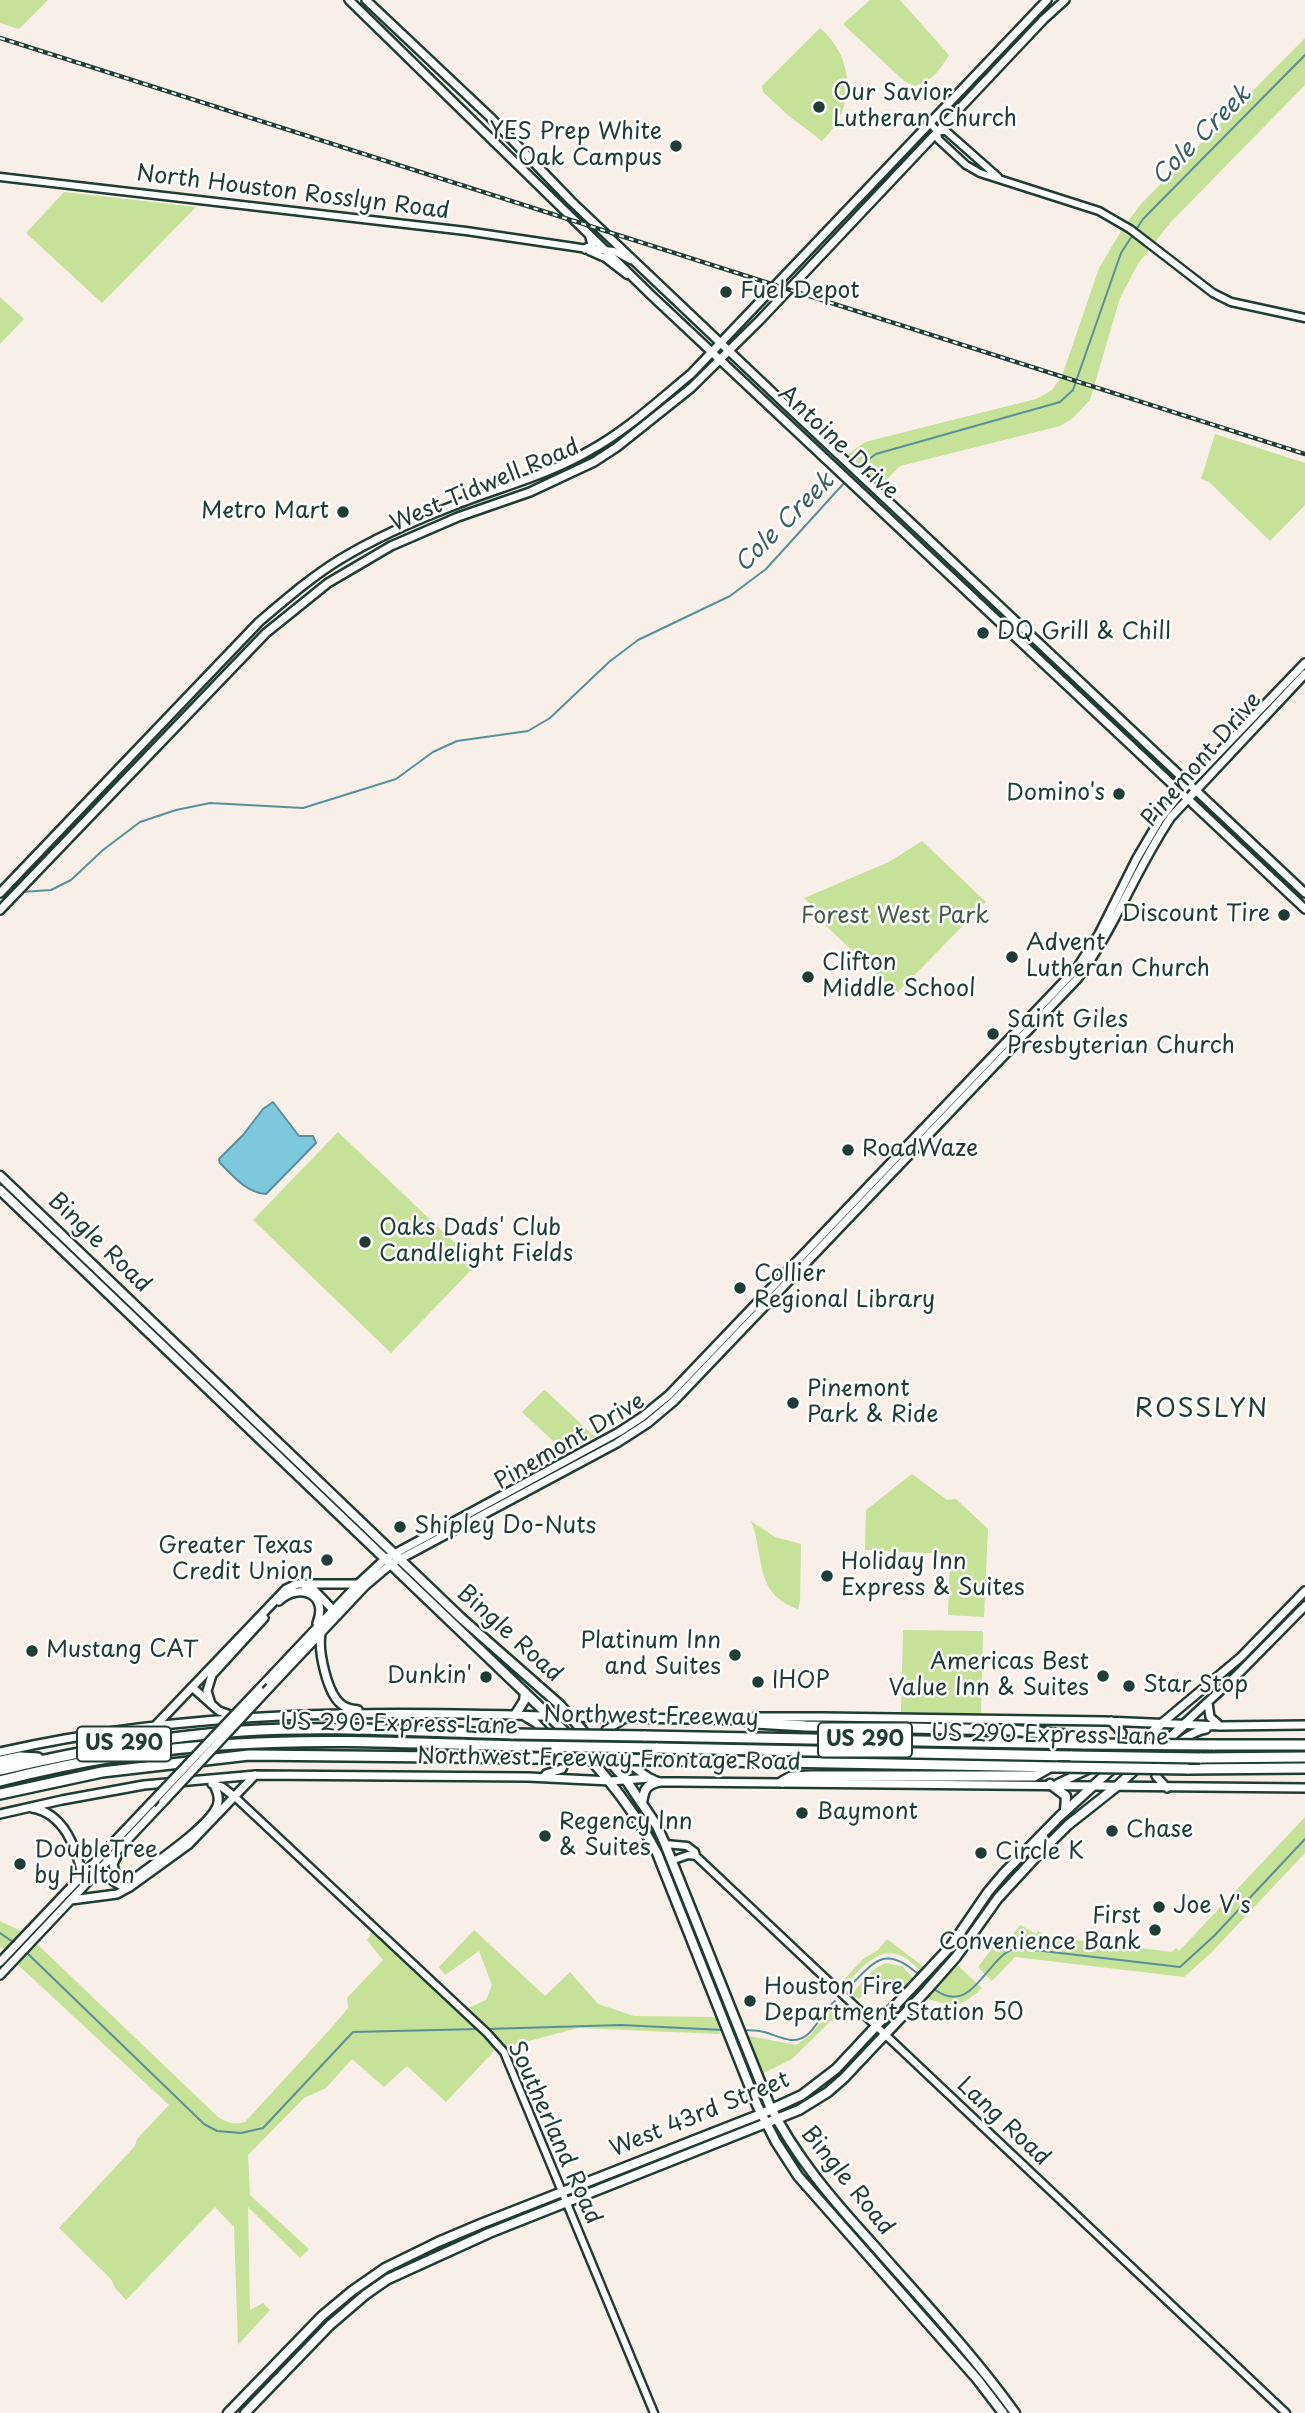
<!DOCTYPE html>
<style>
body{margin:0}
canvas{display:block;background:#f8efe8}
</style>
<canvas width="1305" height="2413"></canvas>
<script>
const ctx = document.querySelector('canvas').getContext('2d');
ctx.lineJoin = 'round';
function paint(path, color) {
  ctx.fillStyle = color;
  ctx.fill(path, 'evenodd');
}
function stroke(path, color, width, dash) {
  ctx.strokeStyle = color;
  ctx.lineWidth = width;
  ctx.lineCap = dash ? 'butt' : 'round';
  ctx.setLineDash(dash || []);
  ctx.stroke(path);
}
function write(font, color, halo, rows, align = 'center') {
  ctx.font = font + ' "Playpen Sans",sans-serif';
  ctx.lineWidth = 5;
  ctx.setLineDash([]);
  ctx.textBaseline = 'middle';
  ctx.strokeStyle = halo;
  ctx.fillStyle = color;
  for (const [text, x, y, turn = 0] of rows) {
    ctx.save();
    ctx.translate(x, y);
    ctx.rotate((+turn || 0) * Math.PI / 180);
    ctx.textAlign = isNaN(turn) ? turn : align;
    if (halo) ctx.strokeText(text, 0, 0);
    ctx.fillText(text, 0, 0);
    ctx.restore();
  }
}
paint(new Path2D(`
 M 0,0 L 48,0 L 19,29 L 0,23 Z
 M 870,0 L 900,0 L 949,55 C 939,71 933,80 915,86 L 904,81 L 843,24 Z
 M 820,28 C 856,59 856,109 822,141 L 789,116 L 763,92 L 762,86 Z
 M 1305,38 L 1305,85 L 1170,223 L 1138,264 L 1120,298 L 1090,400 L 1072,419 L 1060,426 L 900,466 L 880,486 L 847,455 L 865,442 L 1036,399 L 1052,390 L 1062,376 L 1099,268 L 1123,228 L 1140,205 Z
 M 64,192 L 196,207 L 102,303 L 26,233 Z
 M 0,297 L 24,319 L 0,344 Z
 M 1215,434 L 1305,463 L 1305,505 L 1270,541 L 1209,482 L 1201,479 Z
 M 922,841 L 986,902 L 897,993 L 825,925 L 828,921 L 804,898 L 889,862 Z
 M 338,1132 L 477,1264 L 391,1353 L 253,1220 Z
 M 544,1390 L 545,1390 L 595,1437 L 564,1451 L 522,1412 Z
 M 912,1474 L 947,1500 L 956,1499 L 988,1529 L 984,1617 L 948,1615 L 950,1554 L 865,1550 L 866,1510 Z
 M 751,1521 L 775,1537 L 801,1544 L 800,1601 L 798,1609 C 753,1594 765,1555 751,1521 Z
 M 903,1630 L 983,1631 L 981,1715 L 901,1713 Z
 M 1305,1817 L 1305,1853 L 1211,1953 L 1184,1977 L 1015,1957 L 992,1981 L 978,1967 L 993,1947 L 1013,1934 L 1020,1925 L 1036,1934 L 1038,1931 L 1046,1936 L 1172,1952 L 1176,1948 L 1179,1951 Z
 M 0,1921 L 21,1931 L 5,1949 L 0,1947 Z
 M 474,1930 L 545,1996 L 570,1972 L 598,2004 L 634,2016 L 716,2017 L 720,2034 L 578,2028 L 506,2047 L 468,2008 L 486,2000 L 492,1985 L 479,1951 L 445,1975 L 439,1967 Z
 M 373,1932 L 459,2012 L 495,2050 L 446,2102 L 407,2066 L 384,2087 L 352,2059 L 326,2088 L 304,2098 L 248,2155 L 250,2195 L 309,2249 L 300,2258 L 248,2207 L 250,2310 L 263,2303 L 270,2310 L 238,2345 L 234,2227 L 215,2207 L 126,2300 L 115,2288 L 111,2279 L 59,2228 L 135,2146 L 137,2139 L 169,2105 L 16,1963 L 36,1943 L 217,2116 C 226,2123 234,2125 245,2122 L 333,2026 L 348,2008 L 347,1998 L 383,1960 L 367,1940 Z
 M 887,1939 L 924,1967 L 920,1971 C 888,1934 867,1962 842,1988 L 838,1986 L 863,1959 L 878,1950 Z
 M 885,1963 L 902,1966 L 913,1978 L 897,1995 L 876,1976 L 864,1989 L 866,1991 L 859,1999 L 856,1997 L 853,2000 L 851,1995 L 873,1970 Z
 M 957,1965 L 982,1988 C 963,2005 957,2009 932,2000 L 930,2001 L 927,1997 Z
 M 838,2002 L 844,2008 L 792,2059 L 762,2074 L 749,2036 L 796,2045 L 810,2035 Z`), '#c6e198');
const water = new Path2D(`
 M 273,1102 L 299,1136 L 313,1136 L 316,1143 L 266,1194 C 247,1193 234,1177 220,1163 L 219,1159 L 243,1135 L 263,1109 Z`);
paint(water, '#7ec8de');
stroke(water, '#58909a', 2);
stroke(new Path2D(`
 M 858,467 L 876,454 L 1060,402 L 1073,390 L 1121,253 L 1143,219 L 1305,55
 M 22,892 L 51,890 L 71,880 L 103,850 L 140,822 L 176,810 L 210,803 L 303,808 L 396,779 L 433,752 L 457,741 L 528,731 L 550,718 L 609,662 L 638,640 L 730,596 L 766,569 L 845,482
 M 0,1933 L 13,1942
 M 26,1952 L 204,2124 L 217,2131 L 241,2133 L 263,2128 L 353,2032 L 478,2029
 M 851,1985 C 876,1959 887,1946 918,1974
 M 934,1989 C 974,2019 987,1953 1017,1948 L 1180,1967 L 1214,1936 L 1305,1839
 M 487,2029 L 621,2025 L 723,2030
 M 742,2030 C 750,2030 757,2030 764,2032 C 779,2036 793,2046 807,2035 C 818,2026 823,2010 835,2001`), '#58909a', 2);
const tertiary = new Path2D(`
 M 929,122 L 937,131 L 938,139 L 966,165 L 980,173 L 1099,211 L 1130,229 L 1213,293 L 1231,302 L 1305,318
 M 937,131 L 946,131 L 998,177
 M 0,177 L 466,231 L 581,248 L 614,251 L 630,260
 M 589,251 L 605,258 L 627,275
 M 235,1797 L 487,2033 L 504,2052 L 654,2413
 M 665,1844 L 687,1846 L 695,1852 L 696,1856
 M 671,1861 L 688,1855 L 696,1856 L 1286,2413`);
const secondary = new Path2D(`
 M 349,0 L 652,296 L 1305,909
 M 366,0 L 490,117 L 571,201 L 788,407 L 1305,893
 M 585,249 L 592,245 L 590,237
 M 0,893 L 259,622 C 285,600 310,578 339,560 C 375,538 416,520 455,505 C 500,487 546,476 589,451 C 626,431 658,401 691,374 L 1047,0
 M 0,910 L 266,633 L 328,583 L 391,546 L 458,517 L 530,492 L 594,462 L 617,447 L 691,388 L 760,320 L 1044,19 L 1065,0
 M 305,1586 L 312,1588 L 335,1612
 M 279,1601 C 299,1582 329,1594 317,1623
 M 321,1634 C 318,1651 327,1693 341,1704 C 346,1709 352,1709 358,1710
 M 192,1687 L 219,1711 L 233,1716
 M 270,1687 L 365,1586 L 391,1564 L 617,1443 L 648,1423 L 674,1401 L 1078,978 C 1115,928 1136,869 1171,817 L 1305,674
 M 259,1689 L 358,1584 L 385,1559 L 619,1432 L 642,1417 L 669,1395 L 1077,968 L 1099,934 L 1137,858 L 1160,819 L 1182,791 L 1305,663
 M 1208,1703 L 1210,1717 L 1220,1726
 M 211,1704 L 207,1691 L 212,1675 L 264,1618
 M 524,1716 L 536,1723 L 565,1755 L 566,1759 L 562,1769 L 546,1774
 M 622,1720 L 606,1730 C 608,1750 633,1767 648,1777
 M 1162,1723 L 1241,1657 L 1305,1591
 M 1184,1724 L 1237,1675 L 1305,1606
 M 156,1725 L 286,1589 L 297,1584 L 357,1584
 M 0,1752 C 189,1709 381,1710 574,1717 C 630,1719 687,1718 743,1720 L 756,1717 L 824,1717 L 1105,1721 L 1221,1726 L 1305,1725
 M 212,1784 L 222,1787 L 235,1797
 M 1057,1784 L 1093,1767 L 1120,1743 L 1122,1733 L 1111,1721
 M 1167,1788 L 1156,1776 L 1157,1762 C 1172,1749 1186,1733 1206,1729
 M 32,1808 C 64,1813 77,1849 82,1876
 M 0,1814 L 62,1800 L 144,1785 L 256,1775 L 528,1777 L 611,1781 L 650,1778 L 658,1782 L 678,1782 L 1305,1788
 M 117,1856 L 113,1864 L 115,1873 L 120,1879 L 135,1878 C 154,1863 209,1827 217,1806 C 220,1798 217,1792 214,1785
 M 101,1867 C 108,1878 116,1886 129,1887
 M 71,1900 L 117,1894 L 130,1887 L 188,1845 L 255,1775
 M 0,1962 L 151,1803
 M 0,1975 L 163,1802`);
const primary = new Path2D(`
 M 0,1176 L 461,1618 L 560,1705 L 626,1780 L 657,1826 L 665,1844 L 769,2104 C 795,2156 831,2198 870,2241 C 919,2297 971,2352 1015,2413
 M 0,1190 L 542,1709 C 587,1753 628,1798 657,1853 L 757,2105 L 776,2142 L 798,2176 L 977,2379 L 1003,2413
 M 515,1715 L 524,1701 L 525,1693
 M 1050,1784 L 1066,1796 L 1065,1811
 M 642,1803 C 644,1791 645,1785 658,1782
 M 1034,1859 L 1034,1851 L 1041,1843 L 1043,1835
 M 228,2413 L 322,2316 L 352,2291 L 385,2268 L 438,2242 L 483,2223 L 761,2114 L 802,2095 L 836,2069 L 951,1946 L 988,1892 L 1004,1873 L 1059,1817 L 1161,1724
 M 245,2413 L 330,2325 L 365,2295 L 388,2279 L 489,2233 L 799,2110 L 828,2092 L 844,2078 L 926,1991 L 956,1957 L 998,1898 L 1034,1859 L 1068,1825 L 1116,1787 L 1184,1725`);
const motorway = new Path2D(`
 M 743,1720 L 755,1723 L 806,1726 L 1010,1730 L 1066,1735 L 1081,1742
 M 644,1736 L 1085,1744
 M 1213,1745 L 1305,1745
 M 656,1748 L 1072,1756
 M 1200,1758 L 1305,1757
 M 667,1760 L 1058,1767
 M 0,1761 L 20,1757 L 38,1758
 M 1187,1769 L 1305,1768
 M 0,1770 C 80,1751 159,1737 242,1731 C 332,1725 423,1732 513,1734
 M 0,1781 C 77,1761 157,1748 237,1744 C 332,1738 429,1744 524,1746
 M 782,1782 L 791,1777 L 811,1776 L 1034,1776 L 1048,1768
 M 0,1794 L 102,1772 L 249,1755 L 536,1758`);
stroke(tertiary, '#1f3d34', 11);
stroke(secondary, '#1f3d34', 12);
stroke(primary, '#1f3d34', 13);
stroke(motorway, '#1f3d34', 14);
stroke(tertiary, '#fff', 6);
stroke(secondary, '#fff', 7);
stroke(primary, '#fff', 8);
stroke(motorway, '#fff', 9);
const rail = new Path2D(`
 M 0,38 L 1305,454`);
stroke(rail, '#1f3d34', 4.5);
stroke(rail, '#fff', 2, [5]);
const secondaryBridge = new Path2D(`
 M 163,1802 L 270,1687
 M 151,1803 L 259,1689`);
const motorwayBridge = new Path2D(`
 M 513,1734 L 644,1736
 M 1085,1744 L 1213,1745
 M 524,1746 L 656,1748
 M 1072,1756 L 1200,1758
 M 536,1758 L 667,1760
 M 1058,1767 L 1187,1769`);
stroke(secondaryBridge, '#1f3d34', 12, []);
stroke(motorwayBridge, '#1f3d34', 14, []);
stroke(secondaryBridge, '#fff', 7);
stroke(motorwayBridge, '#fff', 9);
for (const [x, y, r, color] of [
 [819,107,7,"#1f3d34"],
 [676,146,7,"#1f3d34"],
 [726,292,7,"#1f3d34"],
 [343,512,7,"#1f3d34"],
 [983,633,7,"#1f3d34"],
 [1119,794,7,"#1f3d34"],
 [1284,915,7,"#1f3d34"],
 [1012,957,7,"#1f3d34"],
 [808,977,7,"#1f3d34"],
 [993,1034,7,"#1f3d34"],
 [848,1150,7,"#1f3d34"],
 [365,1242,7,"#1f3d34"],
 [740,1288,7,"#1f3d34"],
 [793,1403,7,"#1f3d34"],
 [400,1527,7,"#1f3d34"],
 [327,1560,7,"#1f3d34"],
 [827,1576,7,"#1f3d34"],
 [32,1651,7,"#1f3d34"],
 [735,1655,7,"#1f3d34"],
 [1103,1676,7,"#1f3d34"],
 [486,1677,7,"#1f3d34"],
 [758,1682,7,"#1f3d34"],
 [1129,1686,7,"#1f3d34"],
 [802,1813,7,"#1f3d34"],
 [1112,1831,7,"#1f3d34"],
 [545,1836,7,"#1f3d34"],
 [981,1853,7,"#1f3d34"],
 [20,1864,7,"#1f3d34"],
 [1159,1907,7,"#1f3d34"],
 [1155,1930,7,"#1f3d34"],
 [750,2001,7,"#1f3d34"]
]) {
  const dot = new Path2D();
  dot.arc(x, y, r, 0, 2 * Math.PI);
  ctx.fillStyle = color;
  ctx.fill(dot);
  stroke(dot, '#fff', 2.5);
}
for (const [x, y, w] of [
 [865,1740,94],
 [124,1744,94]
]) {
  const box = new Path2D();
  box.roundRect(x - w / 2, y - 17.5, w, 35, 5);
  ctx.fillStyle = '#fff';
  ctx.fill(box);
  stroke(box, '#1f3d34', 2);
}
write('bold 21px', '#1f3d34', null, [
 ["US 290",865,1740],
 ["US 290",124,1744]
]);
write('23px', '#1f3d34', '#fff', [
 ["Our Savior",833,94],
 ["Lutheran Church",833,120],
 ["YES Prep White",662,133,"right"],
 ["Oak Campus",662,159,"right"],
 ["Fuel Depot",740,292],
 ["Metro Mart",329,512,"right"],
 ["DQ Grill & Chill",997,633],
 ["Domino's",1105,794,"right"],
 ["Discount Tire",1270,915,"right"],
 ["Advent",1026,944],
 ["Lutheran Church",1026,970],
 ["Clifton",822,964],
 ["Middle School",822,990],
 ["Saint Giles",1007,1021],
 ["Presbyterian Church",1007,1047],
 ["RoadWaze",862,1150],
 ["Oaks Dads' Club",379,1229],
 ["Candlelight Fields",379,1255],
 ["Collier",754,1275],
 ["Regional Library",754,1301],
 ["Pinemont",807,1390],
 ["Park & Ride",807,1416],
 ["Shipley Do-Nuts",414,1527],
 ["Greater Texas",313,1547,"right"],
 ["Credit Union",313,1573,"right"],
 ["Holiday Inn",841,1563],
 ["Express & Suites",841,1589],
 ["Platinum Inn",721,1642,"right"],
 ["and Suites",721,1668,"right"],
 ["Mustang CAT",46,1651],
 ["Americas Best",1089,1663,"right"],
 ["Value Inn & Suites",1089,1689,"right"],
 ["Dunkin'",472,1677,"right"],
 ["IHOP",772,1682],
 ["Star Stop",1143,1686],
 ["Baymont",816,1813],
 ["Regency Inn",559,1823],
 ["& Suites",559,1849],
 ["Chase",1126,1831],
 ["DoubleTree",34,1851],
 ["by Hilton",34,1877],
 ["Circle K",995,1853],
 ["Joe V's",1173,1907],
 ["First",1141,1917,"right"],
 ["Convenience Bank",1141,1943,"right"],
 ["Houston Fire",764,1988],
 ["Department Station 50",764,2014]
], 'left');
write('23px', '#1f3d34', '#fff', [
 ["North Houston Rosslyn Road",293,193,7],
 ["Antoine Drive",838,443,43],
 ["West Tidwell Road",485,486,-23],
 ["Pinemont Drive",1202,760,-49],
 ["Bingle Road",99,1243,44],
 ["Pinemont Drive",570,1442,-30],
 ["Bingle Road",509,1634,42],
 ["Northwest Freeway",651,1717,1],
 ["US 290 Express Lane",399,1725,1],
 ["US 290 Express Lane",1050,1736,1],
 ["Northwest Freeway Frontage Road",609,1760,1],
 ["West 43rd Street",700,2115,-22],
 ["Lang Road",1003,2122,43],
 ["Southerland Road",554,2133,66],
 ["Bingle Road",847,2181,51]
]);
write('23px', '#405e48', '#fff', [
 ["Forest West Park",895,917]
]);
write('italic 24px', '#37605e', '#fff', [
 ["Cole Creek",1202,136,-45],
 ["Cole Creek",785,523,-45]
]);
ctx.letterSpacing = '2px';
write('26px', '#1f3d34', '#fff', [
 ["ROSSLYN",1202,1410]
]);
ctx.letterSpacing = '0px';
</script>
